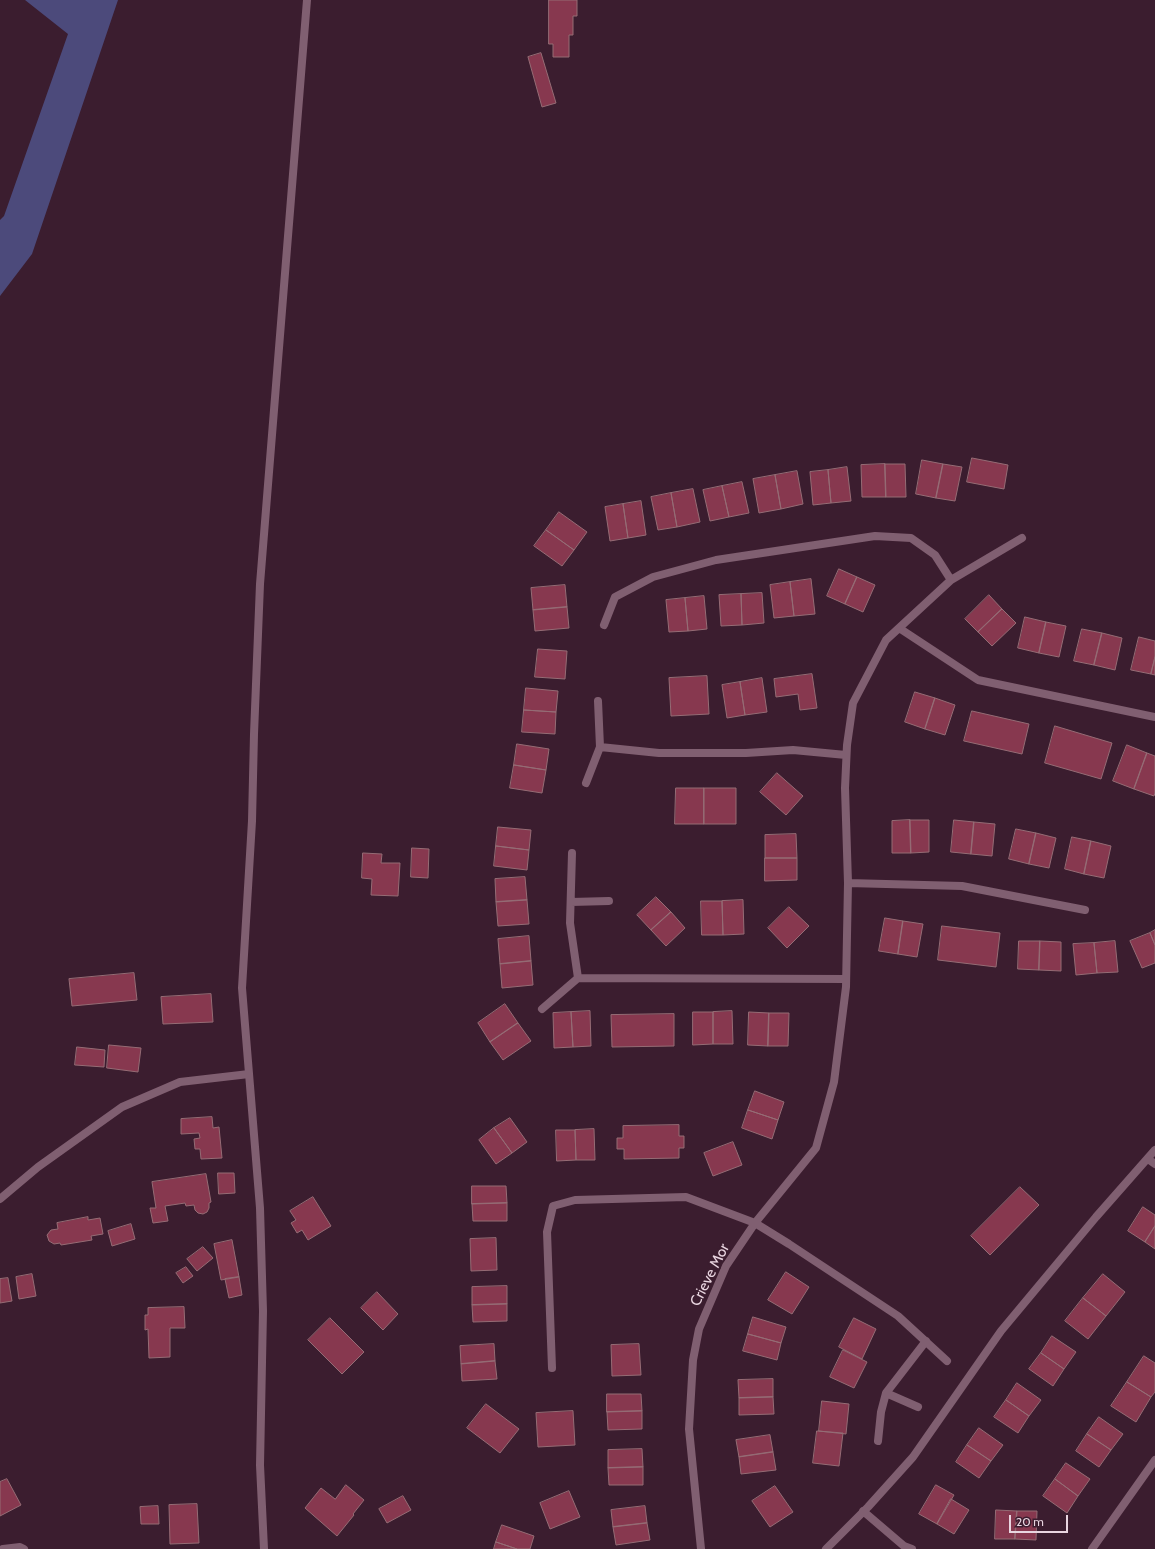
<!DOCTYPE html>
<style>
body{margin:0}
#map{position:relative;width:1155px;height:1549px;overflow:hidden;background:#3b1d2f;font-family:Cabin,sans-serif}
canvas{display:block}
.scale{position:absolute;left:1009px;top:1515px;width:59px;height:18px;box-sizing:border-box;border:2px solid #e9d5e0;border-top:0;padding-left:5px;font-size:12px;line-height:14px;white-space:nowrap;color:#e9d5e0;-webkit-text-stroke:3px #3b1d2f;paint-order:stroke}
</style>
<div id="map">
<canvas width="1155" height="1549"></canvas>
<div class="scale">20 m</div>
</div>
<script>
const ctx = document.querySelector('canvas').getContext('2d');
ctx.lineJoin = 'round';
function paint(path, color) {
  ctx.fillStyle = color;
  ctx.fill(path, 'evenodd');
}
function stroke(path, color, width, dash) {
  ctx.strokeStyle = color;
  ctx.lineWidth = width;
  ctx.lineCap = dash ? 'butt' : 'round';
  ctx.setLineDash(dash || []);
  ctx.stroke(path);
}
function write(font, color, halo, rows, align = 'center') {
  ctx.font = font + ' Cabin,sans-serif';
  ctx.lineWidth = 4;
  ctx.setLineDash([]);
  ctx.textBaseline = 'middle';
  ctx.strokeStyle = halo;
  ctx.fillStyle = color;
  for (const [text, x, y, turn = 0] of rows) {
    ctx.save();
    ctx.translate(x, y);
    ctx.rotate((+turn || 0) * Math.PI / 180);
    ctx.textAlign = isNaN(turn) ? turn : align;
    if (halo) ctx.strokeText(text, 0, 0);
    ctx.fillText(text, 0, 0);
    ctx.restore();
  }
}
paint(new Path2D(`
 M 25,0 L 118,0 L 32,254 L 0,296 L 0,220 L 4,216 L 68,34 Z`), '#4c4a7b');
const building = new Path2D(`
 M 549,0 L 577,0 L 577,16 L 573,16 L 573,35 L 569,35 L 569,57 L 553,57 L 553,44 L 549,44 Z
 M 541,53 L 556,103 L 542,107 L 528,57 Z
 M 972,458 L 1008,465 L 1004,489 L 967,482 Z
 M 922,460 L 943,464 L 936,498 L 916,494 Z
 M 885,464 L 886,497 L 862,497 L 861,465 Z
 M 885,464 L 905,464 L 906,497 L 886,497 Z
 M 943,464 L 962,467 L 955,501 L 936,498 Z
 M 847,467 L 851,501 L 831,503 L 828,470 Z
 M 828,470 L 831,503 L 813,505 L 810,472 Z
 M 797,471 L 803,504 L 781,509 L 775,475 Z
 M 775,475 L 781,509 L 759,513 L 753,479 Z
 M 742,482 L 749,513 L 729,517 L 722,486 Z
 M 722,486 L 729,517 L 710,521 L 703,490 Z
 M 693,489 L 700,522 L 677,527 L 671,493 Z
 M 671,493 L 677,527 L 658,530 L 651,497 Z
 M 641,501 L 646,535 L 628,538 L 623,504 Z
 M 623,504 L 628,538 L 610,541 L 605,507 Z
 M 559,512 L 587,532 L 574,550 L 546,530 Z
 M 546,530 L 574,550 L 562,566 L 534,546 Z
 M 839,569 L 857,577 L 845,604 L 827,596 Z
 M 857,577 L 875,585 L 863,612 L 845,604 Z
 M 811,579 L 815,614 L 794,616 L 790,582 Z
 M 790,582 L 794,616 L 774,618 L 770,585 Z
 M 565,585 L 567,607 L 533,610 L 531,588 Z
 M 762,593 L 764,623 L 742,625 L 741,594 Z
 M 741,594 L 742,625 L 721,626 L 719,595 Z
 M 989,595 L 1002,609 L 978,632 L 965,619 Z
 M 704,596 L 707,629 L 688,631 L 685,598 Z
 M 685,598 L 688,631 L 669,632 L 666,600 Z
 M 567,607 L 569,628 L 535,631 L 533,610 Z
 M 1002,609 L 1016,623 L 992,646 L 978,632 Z
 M 1025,617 L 1046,622 L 1039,653 L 1018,648 Z
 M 1046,622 L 1066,626 L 1059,657 L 1039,653 Z
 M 1082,629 L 1102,633 L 1094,665 L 1074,661 Z
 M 1102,633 L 1122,638 L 1115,670 L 1094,665 Z
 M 1139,637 L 1155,641 L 1155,657 L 1151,674 L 1131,670 Z
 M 538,649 L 567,651 L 565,679 L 535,677 Z
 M 1155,657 L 1155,675 L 1151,674 Z
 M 812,674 L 817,708 L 800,710 L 798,694 L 776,697 L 774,679 Z
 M 707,676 L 709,714 L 671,716 L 669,678 Z
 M 762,678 L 767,712 L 745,715 L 740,682 Z
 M 740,682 L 745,715 L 727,718 L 722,685 Z
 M 526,688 L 558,691 L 556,712 L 524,710 Z
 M 915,692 L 935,698 L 925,729 L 905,722 Z
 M 935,698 L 955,705 L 945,735 L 925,729 Z
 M 524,710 L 556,712 L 555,734 L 522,732 Z
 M 972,711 L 1029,724 L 1022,754 L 964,741 Z
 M 1055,726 L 1112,743 L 1101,779 L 1045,763 Z
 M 517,744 L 549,749 L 546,770 L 514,765 Z
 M 1127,745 L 1147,753 L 1134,789 L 1113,781 Z
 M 1147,753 L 1155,756 L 1155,793 L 1154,796 L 1134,789 Z
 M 514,765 L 546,770 L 542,793 L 510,788 Z
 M 777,773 L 803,796 L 786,815 L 760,792 Z
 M 676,788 L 704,788 L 704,824 L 675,824 Z
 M 704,788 L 736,788 L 736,824 L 704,824 Z
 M 910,820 L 911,853 L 892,853 L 892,821 Z
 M 910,820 L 929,820 L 929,852 L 911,853 Z
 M 954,820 L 974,822 L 971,854 L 951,852 Z
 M 974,822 L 995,824 L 992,856 L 971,854 Z
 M 498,827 L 531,830 L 529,850 L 496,846 Z
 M 1016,829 L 1036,833 L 1029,864 L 1009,859 Z
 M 1036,833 L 1056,838 L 1049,868 L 1029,864 Z
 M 796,834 L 797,858 L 765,858 L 765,835 Z
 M 1072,837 L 1091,841 L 1084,874 L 1065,869 Z
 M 1091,841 L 1111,846 L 1104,878 L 1084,874 Z
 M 496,846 L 529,850 L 527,870 L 494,866 Z
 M 412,848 L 429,849 L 428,878 L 411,877 Z
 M 363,853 L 382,854 L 381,863 L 400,863 L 398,896 L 371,895 L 372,879 L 362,878 Z
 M 765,858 L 797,858 L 797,880 L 765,881 Z
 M 525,877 L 527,900 L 496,902 L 495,879 Z
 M 656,897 L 671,912 L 651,930 L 637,915 Z
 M 527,900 L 529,924 L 498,926 L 496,902 Z
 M 743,900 L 744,934 L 723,935 L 722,901 Z
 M 701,901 L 722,901 L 723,935 L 702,935 Z
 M 789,907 L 809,926 L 787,948 L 768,928 Z
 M 671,912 L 685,928 L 666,946 L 651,930 Z
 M 885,918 L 903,921 L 898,954 L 879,951 Z
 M 903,921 L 923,924 L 917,957 L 898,954 Z
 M 942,926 L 1000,933 L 996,967 L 938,960 Z
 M 1155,930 L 1155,945 L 1150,933 Z
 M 1150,933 L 1155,945 L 1155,963 L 1142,968 L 1130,941 Z
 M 529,936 L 531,961 L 500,964 L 498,939 Z
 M 1019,941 L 1040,941 L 1039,970 L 1018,969 Z
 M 1040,941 L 1061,942 L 1061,971 L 1039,970 Z
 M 1115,941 L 1118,972 L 1097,973 L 1094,943 Z
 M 1094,943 L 1097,973 L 1076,975 L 1073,944 Z
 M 531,961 L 533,985 L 502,988 L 500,964 Z
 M 134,973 L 137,1000 L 72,1006 L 69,979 Z
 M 211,994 L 213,1022 L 163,1024 L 161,997 Z
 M 505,1004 L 518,1023 L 490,1042 L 478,1023 Z
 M 590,1011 L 591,1046 L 573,1047 L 571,1012 Z
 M 732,1011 L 733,1044 L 713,1044 L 713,1012 Z
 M 571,1012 L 573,1047 L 554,1048 L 553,1013 Z
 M 693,1012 L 713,1012 L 713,1044 L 693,1045 Z
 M 749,1012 L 769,1013 L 768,1046 L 748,1045 Z
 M 769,1013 L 789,1013 L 788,1046 L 768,1046 Z
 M 674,1014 L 674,1046 L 612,1047 L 611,1015 Z
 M 518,1023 L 531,1041 L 503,1060 L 490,1042 Z
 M 109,1045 L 141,1048 L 138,1072 L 107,1068 Z
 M 77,1047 L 105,1050 L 104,1067 L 75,1065 Z
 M 755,1091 L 784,1102 L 778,1120 L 748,1110 Z
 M 748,1110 L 778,1120 L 772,1139 L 742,1128 Z
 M 212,1117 L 213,1128 L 219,1127 L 222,1158 L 201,1159 L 200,1149 L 195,1149 L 194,1139 L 200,1138 L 199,1133 L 181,1134 L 181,1119 Z
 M 510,1118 L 527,1142 L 512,1153 L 494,1128 Z
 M 679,1125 L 679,1136 L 684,1136 L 684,1148 L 679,1148 L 679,1158 L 624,1159 L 624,1149 L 617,1149 L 617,1138 L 623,1138 L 623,1126 Z
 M 494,1128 L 512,1153 L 496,1164 L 479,1140 Z
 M 594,1129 L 595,1160 L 576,1160 L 575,1130 Z
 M 556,1130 L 575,1130 L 576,1160 L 557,1161 Z
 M 733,1142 L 742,1165 L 713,1176 L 704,1153 Z
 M 218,1173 L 234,1173 L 235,1193 L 219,1194 Z
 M 206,1174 L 211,1202 L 209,1203 L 209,1208 L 207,1212 L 203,1214 L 198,1213 L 195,1210 L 194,1205 L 186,1206 L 185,1203 L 165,1206 L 168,1221 L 153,1223 L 150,1208 L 156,1208 L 152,1182 Z
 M 472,1186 L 506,1186 L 507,1203 L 472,1204 Z
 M 1020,1187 L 1039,1205 L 990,1255 L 971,1236 Z
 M 313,1197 L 331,1226 L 308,1240 L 302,1230 L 297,1233 L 291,1223 L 296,1220 L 290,1211 Z
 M 507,1203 L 507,1221 L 473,1221 L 472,1204 Z
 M 1143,1207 L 1155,1215 L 1155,1226 L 1145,1242 L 1128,1231 Z
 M 88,1217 L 88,1220 L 100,1218 L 103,1234 L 91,1236 L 92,1240 L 61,1245 L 60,1243 L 54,1244 L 49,1241 L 47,1235 L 51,1230 L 58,1229 L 57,1223 Z
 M 131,1224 L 135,1239 L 112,1246 L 108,1231 Z
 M 1155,1226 L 1155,1249 L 1145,1242 Z
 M 496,1238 L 497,1270 L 471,1271 L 470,1239 Z
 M 232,1240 L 239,1277 L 221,1280 L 214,1244 Z
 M 203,1247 L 213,1258 L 197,1271 L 187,1259 Z
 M 186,1267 L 193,1276 L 183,1283 L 176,1273 Z
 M 786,1272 L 809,1287 L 792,1314 L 768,1300 Z
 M 32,1274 L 36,1296 L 19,1299 L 16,1277 Z
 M 1103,1274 L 1125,1292 L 1106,1316 L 1083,1298 Z
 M 239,1277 L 242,1295 L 229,1298 L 225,1279 Z
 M 8,1278 L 12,1301 L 0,1303 L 0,1279 Z
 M 507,1286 L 507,1304 L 472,1305 L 472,1287 Z
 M 377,1292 L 398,1314 L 383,1330 L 361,1308 Z
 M 1083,1298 L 1106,1316 L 1088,1339 L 1065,1321 Z
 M 507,1304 L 507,1321 L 473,1322 L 472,1305 Z
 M 184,1307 L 185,1328 L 170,1328 L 170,1357 L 149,1358 L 148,1329 L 145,1330 L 145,1315 L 148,1315 L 148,1308 Z
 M 753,1317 L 786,1327 L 781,1343 L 748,1334 Z
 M 330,1318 L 364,1352 L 342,1374 L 308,1340 Z
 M 854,1318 L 876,1329 L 862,1359 L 839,1347 Z
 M 748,1334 L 781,1343 L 777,1360 L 743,1351 Z
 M 1052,1336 L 1076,1352 L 1064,1369 L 1041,1353 Z
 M 494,1344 L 495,1361 L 461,1364 L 460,1346 Z
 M 639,1344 L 641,1375 L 612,1376 L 611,1345 Z
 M 843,1350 L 867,1362 L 854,1388 L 830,1377 Z
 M 1041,1353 L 1064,1369 L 1053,1386 L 1029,1369 Z
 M 1144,1356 L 1155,1363 L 1155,1392 L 1151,1397 L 1127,1382 Z
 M 495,1361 L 497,1379 L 462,1381 L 461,1364 Z
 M 773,1379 L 773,1397 L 739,1398 L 738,1380 Z
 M 1127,1382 L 1151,1397 L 1136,1422 L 1111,1406 Z
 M 1017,1383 L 1041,1400 L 1029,1416 L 1006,1400 Z
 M 607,1394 L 641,1394 L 642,1411 L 607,1412 Z
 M 773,1397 L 774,1414 L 739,1415 L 739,1398 Z
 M 1006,1400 L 1029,1416 L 1018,1433 L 994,1417 Z
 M 822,1401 L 849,1404 L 846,1434 L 819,1431 Z
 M 486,1404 L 519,1429 L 500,1453 L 467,1428 Z
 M 573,1411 L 575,1445 L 538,1447 L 536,1413 Z
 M 642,1411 L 642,1429 L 608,1430 L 607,1412 Z
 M 1099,1417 L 1123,1434 L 1111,1450 L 1087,1434 Z
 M 979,1428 L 1003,1445 L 991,1461 L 967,1445 Z
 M 817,1431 L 843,1433 L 839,1466 L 813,1463 Z
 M 1087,1434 L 1111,1450 L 1099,1467 L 1076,1451 Z
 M 770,1435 L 773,1452 L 739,1457 L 736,1440 Z
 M 967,1445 L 991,1461 L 979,1478 L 956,1462 Z
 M 642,1449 L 643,1467 L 608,1468 L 608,1450 Z
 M 773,1452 L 776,1470 L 741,1474 L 739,1457 Z
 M 1066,1463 L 1090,1479 L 1078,1496 L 1055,1479 Z
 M 643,1467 L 643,1485 L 609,1485 L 608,1468 Z
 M 7,1479 L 21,1505 L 0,1516 L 0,1482 Z
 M 1055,1479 L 1078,1496 L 1067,1513 L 1043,1496 Z
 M 346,1485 L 364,1500 L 353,1514 L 354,1515 L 337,1536 L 305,1508 L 321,1488 L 335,1499 Z
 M 936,1485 L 954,1495 L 937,1524 L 919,1514 Z
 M 775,1486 L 793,1512 L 770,1527 L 752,1501 Z
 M 569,1491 L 580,1517 L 550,1529 L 540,1503 Z
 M 403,1496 L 411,1510 L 387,1523 L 379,1509 Z
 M 951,1499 L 969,1510 L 954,1534 L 937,1524 Z
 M 197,1504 L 199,1543 L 170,1544 L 169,1505 Z
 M 158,1506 L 159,1524 L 141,1524 L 140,1507 Z
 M 645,1506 L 647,1523 L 613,1527 L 611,1510 Z
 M 996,1510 L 1017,1511 L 1015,1539 L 995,1539 Z
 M 1017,1511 L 1037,1511 L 1036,1540 L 1015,1539 Z
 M 647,1523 L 650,1540 L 616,1545 L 613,1527 Z
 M 502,1525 L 534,1536 L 530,1549 L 517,1549 L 496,1542 Z
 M 496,1542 L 517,1549 L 494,1549 Z`);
paint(building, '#87384f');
stroke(building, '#956c75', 1);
stroke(new Path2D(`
 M 3,1549 L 20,1547 L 24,1549`), '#805f71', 8);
stroke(new Path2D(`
 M 604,625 L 615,597 L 653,577 L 716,560 L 875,536 L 911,538 L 935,555 L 951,580
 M 899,628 L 978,680 L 1155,717
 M 600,747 L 659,753 L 746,753 L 793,750 L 846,755
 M 586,783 L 600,747 L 598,701
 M 848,883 L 962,886 L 1085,910
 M 571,902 L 609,901
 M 578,978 L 846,979
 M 542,1009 L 578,978 L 570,923 L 572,853
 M 1148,1159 L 1155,1164
 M 0,1199 L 38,1167 L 122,1107 L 180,1082 L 249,1074
 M 552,1368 L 547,1232 L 553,1206 L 575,1200 L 686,1197 L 755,1223 L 789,1244 L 898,1316 L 947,1361
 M 886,1393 L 918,1407
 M 878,1441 L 881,1412 L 886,1393 L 926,1341
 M 863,1511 L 904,1546 L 912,1549
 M 264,1549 L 260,1465 L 263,1311 L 260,1208 L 242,988 L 252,821 L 254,734 L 260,584 L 307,0
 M 701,1549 L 689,1429 L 693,1360 L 699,1329 L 726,1266 L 755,1223 L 816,1148 L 834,1082 L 846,987 L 848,883 L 845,788 L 847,745 L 853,703 L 886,640 L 951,580 L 1022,538
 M 826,1549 L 868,1507 L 913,1457 L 1001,1331 L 1096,1217 L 1155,1150
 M 1092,1549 L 1155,1460`), '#805f71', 8);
write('15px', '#e9d5e0', '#3b1d2f', [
 ["Crieve Mor",710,1275,-63]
]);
</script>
